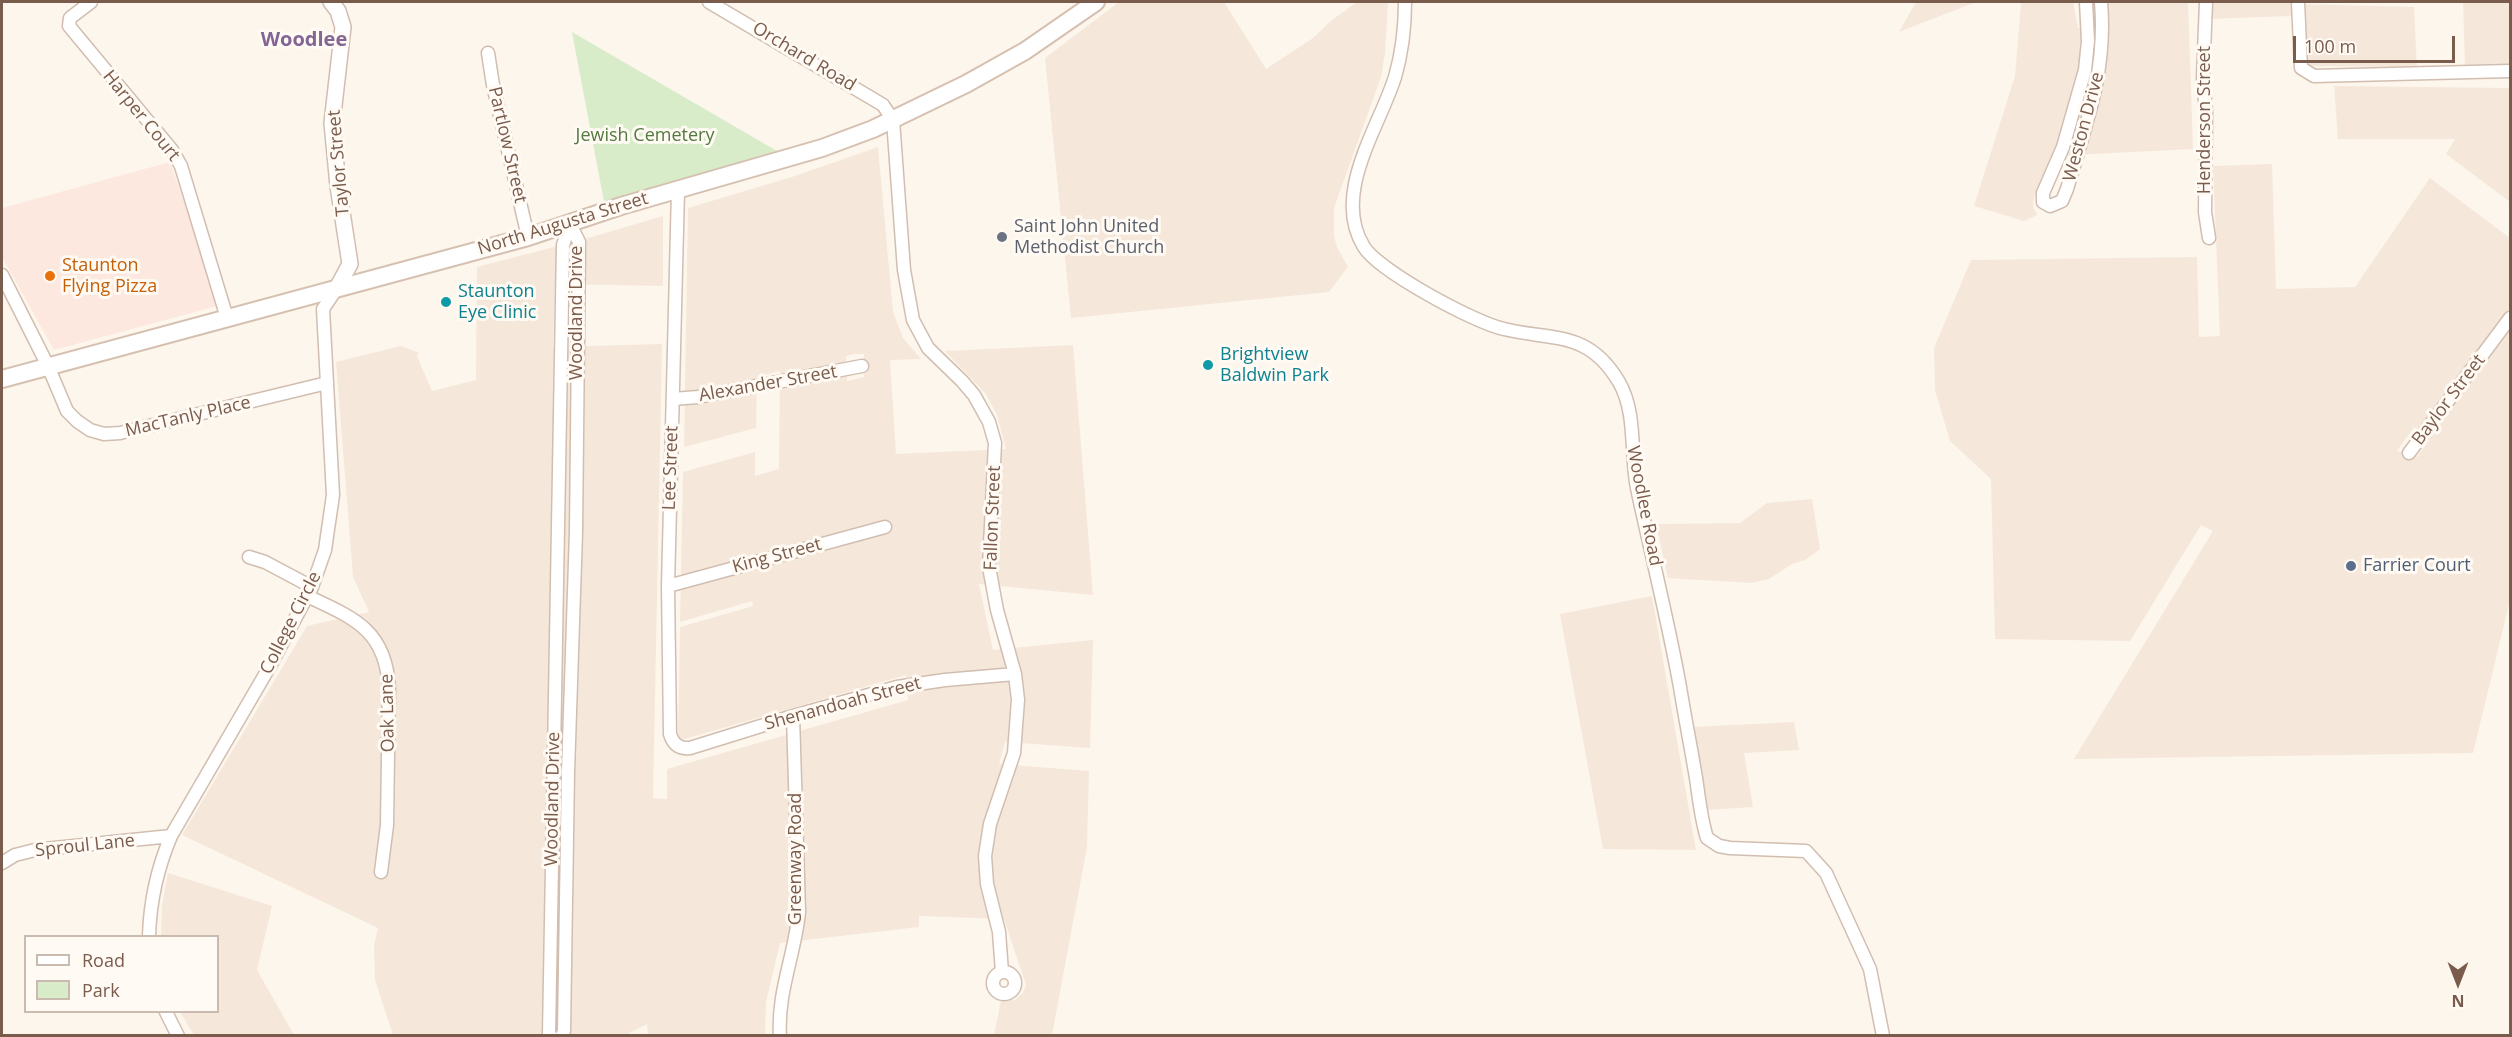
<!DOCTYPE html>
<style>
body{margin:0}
#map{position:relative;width:2512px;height:1037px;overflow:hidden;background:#fdf6ec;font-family:"Open Sans",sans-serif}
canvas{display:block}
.frame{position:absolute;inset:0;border:3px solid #7a5c4d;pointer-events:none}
.legend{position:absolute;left:24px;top:935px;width:195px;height:78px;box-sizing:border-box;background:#fffaf3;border:2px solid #cabbb1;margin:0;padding:8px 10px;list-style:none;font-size:18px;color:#7a5c4d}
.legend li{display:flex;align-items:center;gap:12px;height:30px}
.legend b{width:30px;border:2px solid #cabbb1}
.north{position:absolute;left:2428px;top:953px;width:60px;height:60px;-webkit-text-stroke:4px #fffaf3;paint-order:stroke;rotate:180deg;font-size:16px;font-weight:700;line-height:24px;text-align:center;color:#7a5c4d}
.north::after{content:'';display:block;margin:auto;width:21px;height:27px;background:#7a5c4d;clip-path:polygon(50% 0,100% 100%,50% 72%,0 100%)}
.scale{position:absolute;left:2293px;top:36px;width:162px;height:27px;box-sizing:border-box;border:3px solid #7a5c4d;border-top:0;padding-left:8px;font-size:18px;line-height:21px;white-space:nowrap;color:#7a5c4d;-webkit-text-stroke:4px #fffaf3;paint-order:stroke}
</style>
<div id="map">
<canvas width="2512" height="1037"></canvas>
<div class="frame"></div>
<ul class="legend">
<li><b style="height:8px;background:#fff"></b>Road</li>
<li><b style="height:16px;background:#d8ecc9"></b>Park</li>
</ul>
<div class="north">N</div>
<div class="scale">100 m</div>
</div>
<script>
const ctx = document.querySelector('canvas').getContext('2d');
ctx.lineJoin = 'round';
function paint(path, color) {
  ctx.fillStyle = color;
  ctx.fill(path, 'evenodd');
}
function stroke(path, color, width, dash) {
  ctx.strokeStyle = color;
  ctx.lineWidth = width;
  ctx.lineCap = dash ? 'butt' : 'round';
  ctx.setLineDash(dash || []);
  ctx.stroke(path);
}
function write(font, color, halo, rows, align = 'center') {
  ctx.font = font + ' "Open Sans",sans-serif';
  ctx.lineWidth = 6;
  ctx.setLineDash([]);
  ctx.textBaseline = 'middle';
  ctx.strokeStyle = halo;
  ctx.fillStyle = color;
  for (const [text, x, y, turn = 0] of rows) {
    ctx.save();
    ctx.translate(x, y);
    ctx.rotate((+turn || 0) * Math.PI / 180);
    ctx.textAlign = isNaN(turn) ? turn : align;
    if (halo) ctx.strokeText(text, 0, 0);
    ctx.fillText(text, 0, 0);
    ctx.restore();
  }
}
paint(new Path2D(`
 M 1119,2 L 1224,2 L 1266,69 L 1313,38 L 1332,20 L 1357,2 L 1388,2 L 1385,53 L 1381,77 L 1334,208 L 1334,236 L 1337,247 L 1348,267 L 1329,292 L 1071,318 L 1045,58 Z
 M 1916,2 L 1976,2 L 1899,32 Z
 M 2021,2 L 2073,2 L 2078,28 L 2106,27 L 2103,2 L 2188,2 L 2193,149 L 2052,156 L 2034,197 L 2033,206 L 2037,215 L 2024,221 L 1974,206 L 2015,76 Z
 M 2208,2 L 2291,2 L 2291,16 L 2209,19 Z
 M 2463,2 L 2510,2 L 2510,68 L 2465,68 Z
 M 2300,4 L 2414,7 L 2417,67 L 2303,66 Z
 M 2334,86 L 2510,88 L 2510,202 L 2446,154 L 2455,139 L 2338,139 Z
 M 878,147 L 893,312 L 903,338 L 921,359 L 890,360 L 896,454 L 1006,449 L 997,415 L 986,394 L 945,351 L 1073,345 L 1093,595 L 979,584 L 993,650 L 1093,640 L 1090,748 L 1005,742 L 999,764 L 1089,771 L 1087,847 L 1052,1035 L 994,1035 L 1001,1001 L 1015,1000 L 1023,993 L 1026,985 L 1004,919 L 919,916 L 919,927 L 780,943 L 766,1002 L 765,1035 L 648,1035 L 647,1024 L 624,1036 L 569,1035 L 544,1028 L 544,1035 L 393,1035 L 375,980 L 374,945 L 378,928 L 182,835 L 307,626 L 369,612 L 353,577 L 336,362 L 401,346 L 419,353 L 417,356 L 432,391 L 476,380 L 477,267 L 585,239 L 663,216 L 663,286 L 555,284 L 553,347 L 662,344 L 653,798 L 667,799 L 667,769 L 908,700 L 906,675 L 678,741 L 680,627 L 753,606 L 752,601 L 680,622 L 683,472 L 755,452 L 755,476 L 779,469 L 780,371 L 757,377 L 756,428 L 684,447 L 688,208 L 795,176 ZM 855,354 L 864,354 L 864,377 L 847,381 L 846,356 Z
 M 2272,164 L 2276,289 L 2355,287 L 2430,178 L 2510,238 L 2510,600 L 2473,753 L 2074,759 L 2213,531 L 2201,525 L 2130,641 L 1995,639 L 1991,479 L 1950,441 L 1935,390 L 1934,348 L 1971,260 L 2197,257 L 2199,337 L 2220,336 L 2213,166 ZM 2414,427 L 2430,439 L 2417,457 L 2397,451 Z
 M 1812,499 L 1820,549 L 1805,560 L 1792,564 L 1769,579 L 1751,583 L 1668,578 L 1656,524 L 1740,523 L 1767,503 Z
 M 1652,596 L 1696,850 L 1603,849 L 1560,614 Z
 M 1794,722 L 1799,750 L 1744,753 L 1753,807 L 1706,810 L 1691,727 Z
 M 168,873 L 272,906 L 257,970 L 294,1035 L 194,1035 L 180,1012 L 218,1012 L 218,936 L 161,936 L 162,905 Z`), '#f5e8da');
paint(new Path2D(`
 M 170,162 L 221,305 L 54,350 L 2,257 L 2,208 Z`), '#fde8e0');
paint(new Path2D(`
 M 572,32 L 777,151 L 604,202 Z`), '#d8ecc9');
const minor = new Path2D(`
 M 91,2 L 70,18 L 69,26 L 172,150 L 181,166 L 227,318
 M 709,2 L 883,105 L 893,120 L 904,270 L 913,320 L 928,348 L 962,381 L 974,395 L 989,422 L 995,443 L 989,567 L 997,610 L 1015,674 L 1018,700 L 1014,753 L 990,824 L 985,856 L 987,884 L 999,932 L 1002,972
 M 1405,2 C 1405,27 1402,53 1395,77 C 1379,128 1331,194 1364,247 C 1379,271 1475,323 1504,329 C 1554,341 1588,330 1619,382 C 1637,413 1630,454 1637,488 C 1651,554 1668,620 1680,687 C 1685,718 1691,748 1696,778 C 1699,798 1701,819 1707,838 L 1719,846 L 1730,848 L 1806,851 L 1826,873 L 1870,969 L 1883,1036
 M 2086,2 L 2088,41 L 2085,70 L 2063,147 L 2043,193 L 2043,202 L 2050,206 L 2062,201 L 2067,189 C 2086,124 2107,71 2101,2
 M 2206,2 L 2203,78 L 2206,112 L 2205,212 L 2209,238
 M 2298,2 L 2301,68 L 2314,76 L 2510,71
 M 488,53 L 493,85 L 528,237
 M 678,190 L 668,586 L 670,734 C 673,744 679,749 690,748 L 793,716 L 897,687 L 945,680 L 1015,674
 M 2,275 L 48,366 L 67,411 L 77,421 L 90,430 L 104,434 L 120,433 L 327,383
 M 673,399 L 698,397 L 862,366
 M 2409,453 L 2510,318
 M 249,557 L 265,562 L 312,587
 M 668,586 L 885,527
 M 307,596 C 354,618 386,630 389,688 L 387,825 L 381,872
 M 2,863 L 15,855 L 35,850 L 171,836
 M 149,936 C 150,901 157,869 171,836 L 270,666 L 312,587 L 325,550 L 333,495 L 323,309 L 337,288
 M993 983a11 11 0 1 1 22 0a11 11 0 1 1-22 0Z
 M 166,1012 L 178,1036
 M 551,1036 L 549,1034 L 563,245 L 570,224
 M 562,1036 L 564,1031 L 568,772 L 576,532 L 579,242 L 570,224
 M 780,1036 C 777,993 795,954 799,912 L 793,716`);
const tertiary = new Path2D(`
 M 331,2 L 338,11 L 343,27 L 332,123 L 338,186 L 350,264 L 337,288`);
const secondary = new Path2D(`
 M 2,379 L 528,237 L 621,206 L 822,148 L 873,129 L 966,84 L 1025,51 L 1096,2`);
stroke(minor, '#d1beb0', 15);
stroke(tertiary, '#d1beb0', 18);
stroke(secondary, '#d6c0b0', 20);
stroke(minor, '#fff', 12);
stroke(tertiary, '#fff', 15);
stroke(secondary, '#fff', 16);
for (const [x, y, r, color] of [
 [1002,237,6,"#6b7280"],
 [50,276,6,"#e8710a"],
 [446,302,6,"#0f9aa8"],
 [1208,365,6,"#0f9aa8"],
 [2351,566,6,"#5c6f8a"]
]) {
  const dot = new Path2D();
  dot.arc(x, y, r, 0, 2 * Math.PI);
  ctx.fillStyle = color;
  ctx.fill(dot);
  stroke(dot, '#fffaf3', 2);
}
write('18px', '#7a5c4d', '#fffaf3', [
 ["Orchard Road",804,57,31],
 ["Harper Court",141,116,51],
 ["Henderson Street",2205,120,-90],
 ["Weston Drive",2084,127,-75],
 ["Partlow Street",507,145,77],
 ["Taylor Street",339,163,-95],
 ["North Augusta Street",563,224,-17],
 ["Woodland Drive",577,313,-90],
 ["Alexander Street",768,384,-10],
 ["Baylor Street",2449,400,-53],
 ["MacTanly Place",188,417,-13],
 ["Lee Street",671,468,-88],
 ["Woodlee Road",1644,506,79],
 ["Fallon Street",993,518,-88],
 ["King Street",777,556,-15],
 ["College Circle",291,623,-63],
 ["Shenandoah Street",843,704,-15],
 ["Oak Lane",388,713,-91],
 ["Woodland Drive",553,799,-89],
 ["Sproul Lane",85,846,-6],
 ["Greenway Road",796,859,-90]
]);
write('18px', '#537a41', '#fffaf3', [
 ["Jewish Cemetery",645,136]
]);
write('18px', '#5b616d', '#fffaf3', [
 ["Saint John United",1014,227],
 ["Methodist Church",1014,248]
], 'left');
write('18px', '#c56008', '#fffaf3', [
 ["Staunton",62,266],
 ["Flying Pizza",62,287]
], 'left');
write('18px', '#0d838f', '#fffaf3', [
 ["Staunton",458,292],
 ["Eye Clinic",458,313],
 ["Brightview",1220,355],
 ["Baldwin Park",1220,376]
], 'left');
write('18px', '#4e5e75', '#fffaf3', [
 ["Farrier Court",2363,566]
], 'left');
write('bold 20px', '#846695', '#fffaf3', [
 ["Woodlee",304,40]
]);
</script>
